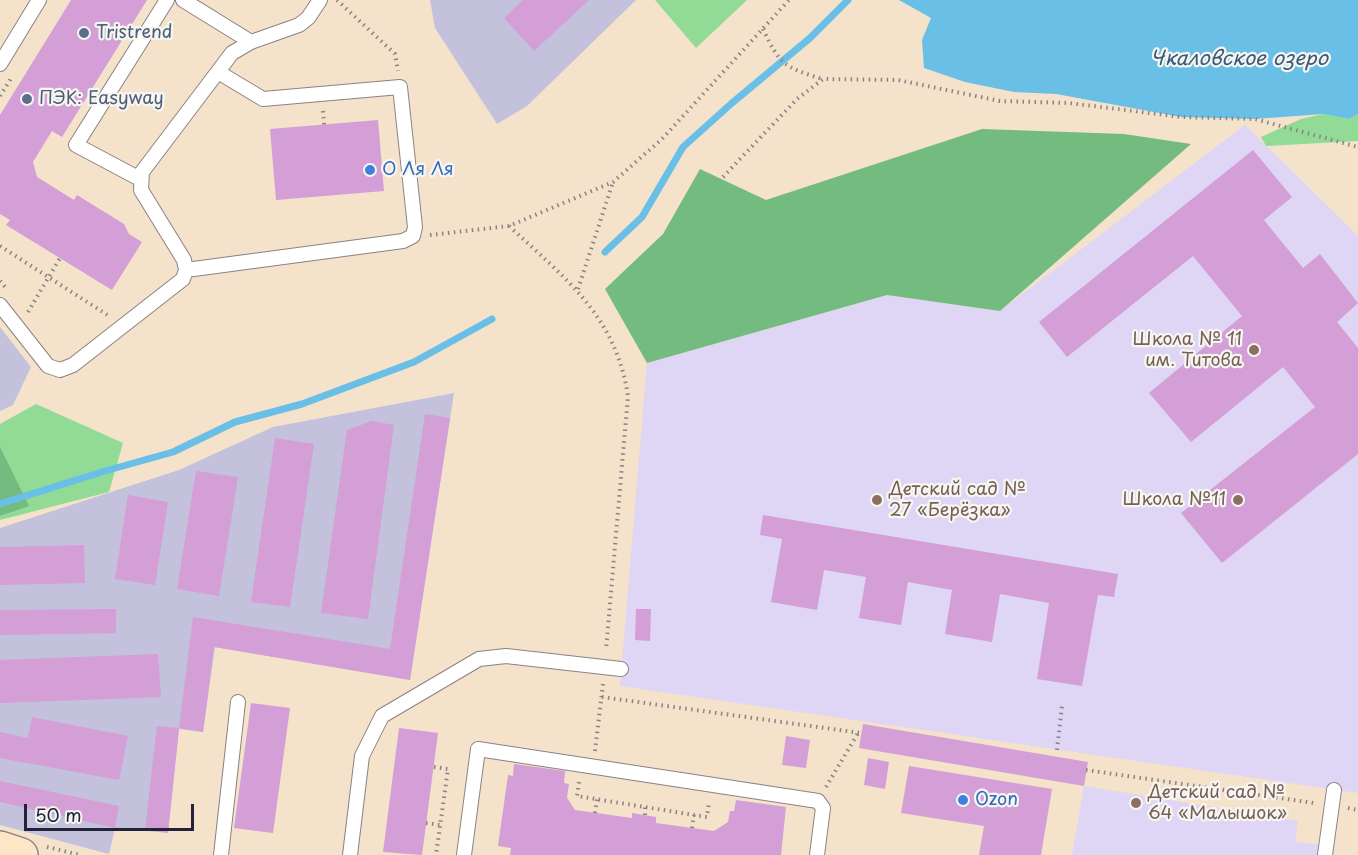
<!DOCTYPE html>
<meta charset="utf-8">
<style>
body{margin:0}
#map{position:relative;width:1358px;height:855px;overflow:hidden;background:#f4e2cb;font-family:"Playpen Sans",sans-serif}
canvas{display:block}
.scale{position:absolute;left:24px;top:804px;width:170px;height:27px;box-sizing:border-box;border:3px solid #22223b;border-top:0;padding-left:8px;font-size:18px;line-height:21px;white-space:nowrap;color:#22223b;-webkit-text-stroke:4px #f6f6f2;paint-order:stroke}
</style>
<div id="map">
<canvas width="1358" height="855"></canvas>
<div class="scale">50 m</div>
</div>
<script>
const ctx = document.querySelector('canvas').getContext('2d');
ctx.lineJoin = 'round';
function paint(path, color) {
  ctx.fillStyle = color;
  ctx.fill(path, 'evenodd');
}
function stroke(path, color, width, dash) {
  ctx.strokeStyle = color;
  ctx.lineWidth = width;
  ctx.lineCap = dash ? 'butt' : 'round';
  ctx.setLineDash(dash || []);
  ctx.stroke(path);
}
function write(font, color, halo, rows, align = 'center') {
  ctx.font = font + ' "Playpen Sans",sans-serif';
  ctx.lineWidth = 4.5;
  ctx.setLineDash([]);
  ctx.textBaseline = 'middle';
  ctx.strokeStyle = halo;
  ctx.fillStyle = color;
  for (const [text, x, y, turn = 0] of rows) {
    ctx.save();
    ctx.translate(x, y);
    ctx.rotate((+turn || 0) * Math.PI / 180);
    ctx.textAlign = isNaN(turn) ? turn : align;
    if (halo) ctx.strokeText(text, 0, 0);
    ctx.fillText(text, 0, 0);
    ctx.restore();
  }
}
paint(new Path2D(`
 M 1245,125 L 1358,236 L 1358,793 L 620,686 L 647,363 L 887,295 L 1000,311 Z
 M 1084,786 L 1298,821 L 1295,842 L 1321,845 L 1320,855 L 1072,855 Z`), '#dfd5f5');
paint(new Path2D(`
 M 430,0 L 636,0 L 527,106 L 497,124 L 435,28 Z
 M 0,327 L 31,367 L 13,405 L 0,411 Z
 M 454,393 L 410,680 L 215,647 L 203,732 L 179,729 L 168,833 L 115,828 L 109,854 L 0,825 L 0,528 L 179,470 L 273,427 Z`), '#c3c1db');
paint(new Path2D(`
 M 655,0 L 747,0 L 696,48 Z
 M 1323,114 L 1349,119 L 1358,114 L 1358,141 L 1266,146 L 1261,137 L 1301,119 Z
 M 36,404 L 123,443 L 109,492 L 0,520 L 0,424 Z`), '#91db97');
paint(new Path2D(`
 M 982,129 L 1124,134 L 1191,144 L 1000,311 L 887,295 L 647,363 L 605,289 L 663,234 L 700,169 L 766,200 Z
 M 0,447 L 29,506 L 0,516 Z`), '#74bb80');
paint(new Path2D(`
 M 899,0 L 1358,0 L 1358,114 L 1349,119 L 1323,114 L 1255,119 L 1181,117 L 1056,94 L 1014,92 L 965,82 L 924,68 L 922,40 L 931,18 Z`), '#69bfe6');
stroke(new Path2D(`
 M 605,252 L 642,217 L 683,147 L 732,103 L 810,38 L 848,0
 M 0,504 L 105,471 L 173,452 L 235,422 L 302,404 L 414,362 L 492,319`), '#69bfe6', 7);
paint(new Path2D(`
 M 71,0 L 147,0 L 62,137 L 52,131 L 33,162 L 37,177 L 74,200 L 77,195 L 124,224 L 129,234 L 142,242 L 112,290 L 6,225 L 10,220 L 0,214 L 0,115 Z
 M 523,0 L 589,0 L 534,51 L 504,18 Z
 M 378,120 L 384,191 L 276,200 L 270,129 Z
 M 1253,150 L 1292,197 L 1264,220 L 1303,268 L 1320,254 L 1358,303 L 1337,322 L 1358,348 L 1358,454 L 1222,563 L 1181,513 L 1315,407 L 1283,367 L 1191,442 L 1149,393 L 1242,316 L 1193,256 L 1067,357 L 1039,322 Z
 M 425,414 L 450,418 L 410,680 L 214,647 L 203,732 L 179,728 L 193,617 L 390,649 Z
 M 372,421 L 394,425 L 368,619 L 321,613 L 347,430 Z
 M 275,438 L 314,444 L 290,607 L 251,602 Z
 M 196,471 L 238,477 L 219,596 L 177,589 Z
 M 128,495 L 168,502 L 155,585 L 115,579 Z
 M 763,515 L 1118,574 L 1114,597 L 1098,595 L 1082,686 L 1037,679 L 1049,603 L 1000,594 L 992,642 L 945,634 L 952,590 L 908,582 L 901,625 L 859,618 L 866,577 L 824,570 L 817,610 L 771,602 L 782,539 L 760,535 Z
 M 84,545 L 85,583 L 0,585 L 0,547 Z
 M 116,609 L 116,633 L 0,635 L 0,610 Z
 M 636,609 L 651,609 L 650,641 L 635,640 Z
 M 158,654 L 161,697 L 0,703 L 0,660 Z
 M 251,703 L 290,708 L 273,833 L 234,828 Z
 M 32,717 L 128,736 L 119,780 L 0,758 L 0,732 L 28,738 Z
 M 863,724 L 1088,762 L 1084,786 L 859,748 Z
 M 157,726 L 179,728 L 168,833 L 145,830 Z
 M 399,728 L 438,733 L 422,855 L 383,852 Z
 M 786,736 L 810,740 L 806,768 L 782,765 Z
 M 868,758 L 889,762 L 885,789 L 864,785 Z
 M 514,764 L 565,771 L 564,783 L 569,784 L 567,798 L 575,810 L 632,818 L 632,813 L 656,817 L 656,823 L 714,831 L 728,822 L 730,811 L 734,811 L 736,800 L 786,807 L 781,855 L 510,855 L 511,848 L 498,846 L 508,775 L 513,776 Z
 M 909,766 L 1052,789 L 1041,855 L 979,855 L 984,826 L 901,813 Z
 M 0,781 L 119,806 L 115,828 L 0,802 Z`), '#d39fd6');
const lane = new Path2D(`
 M 183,0 L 251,42
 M 0,64 L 39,0
 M 140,179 L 76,145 L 167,0
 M 186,270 L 403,241 L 413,236 L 415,227 L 400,87 L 263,99 L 218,72
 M 0,305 L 48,366 L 60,370 L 73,365 L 183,279 L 186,270 L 184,260 L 141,190 L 142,172 L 232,53 L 251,42 L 299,25 L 308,18 L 320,0
 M 221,855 L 238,702
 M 350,855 L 362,756 L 382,716 L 479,659 L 506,656 L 621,669
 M 464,855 L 478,749 L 818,801 L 823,808 L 817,855
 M 1325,855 L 1334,790`);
const secondary = new Path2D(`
 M 0,848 L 21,855`);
stroke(lane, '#8b8283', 16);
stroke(secondary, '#8b8283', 36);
stroke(new Path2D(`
 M 337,0 L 395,54 L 398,71
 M 763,29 C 780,65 784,67 822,79
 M 0,96 L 12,77
 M 323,111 L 324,125
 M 723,177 L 797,99 L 823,79 L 898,80 L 1000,101 L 1069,103 L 1181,117 L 1255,119 L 1358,147
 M 509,226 C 565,278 616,316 628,396 L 606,650
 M 430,235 L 509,226 L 613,182 L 662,139 L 789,0
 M 0,246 L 109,316
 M 0,281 L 6,288
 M 578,289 L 613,182
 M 28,312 L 60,258
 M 602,697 L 861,733
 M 1057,750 L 1062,706
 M 595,751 L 603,684
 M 434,767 L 448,769 L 436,855
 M 1086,770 L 1314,803
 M 579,782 L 577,796 L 694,815 L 707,817 L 709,802
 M 826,787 L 858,733
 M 1348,808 L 1358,810
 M 595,813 L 597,799
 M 645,815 L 645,807
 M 426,823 L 440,825
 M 692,828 L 694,815
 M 47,847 L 80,855`), '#8b8283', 4, [1.5, 4.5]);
stroke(lane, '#fff', 14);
stroke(secondary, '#fee5c5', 33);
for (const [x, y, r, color] of [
 [84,33,6,"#5c6f8a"],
 [27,99,6,"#5c6f8a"],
 [370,170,6,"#3f7fe0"],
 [1254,350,6,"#8d6e63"],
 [877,500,6,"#8d6e63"],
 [1238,500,6,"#8d6e63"],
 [963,800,6,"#3f7fe0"],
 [1136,803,6,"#8d6e63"]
]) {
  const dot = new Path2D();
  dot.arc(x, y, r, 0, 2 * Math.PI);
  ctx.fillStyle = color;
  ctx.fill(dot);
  stroke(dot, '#f6f6f2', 2);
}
write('18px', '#4e5e75', '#f6f6f2', [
 ["Tristrend",96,33],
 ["ПЭК: Easyway",39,99]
], 'left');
write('18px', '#366cbe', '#f6f6f2', [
 ["О Ля Ля",382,170],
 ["Ozon",975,800]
], 'left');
write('18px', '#785e54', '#f6f6f2', [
 ["Школа № 11",1242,340],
 ["им. Титова",1242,361],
 ["Детский сад №",889,490,"left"],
 ["27 «Берёзка»",889,511,"left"],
 ["Школа №11",1226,500],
 ["Детский сад №",1148,793,"left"],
 ["64 «Малышок»",1148,814,"left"]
], 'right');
write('italic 20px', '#3b5977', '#f6f6f2', [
 ["Чкаловское озеро",1239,59]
]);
</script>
